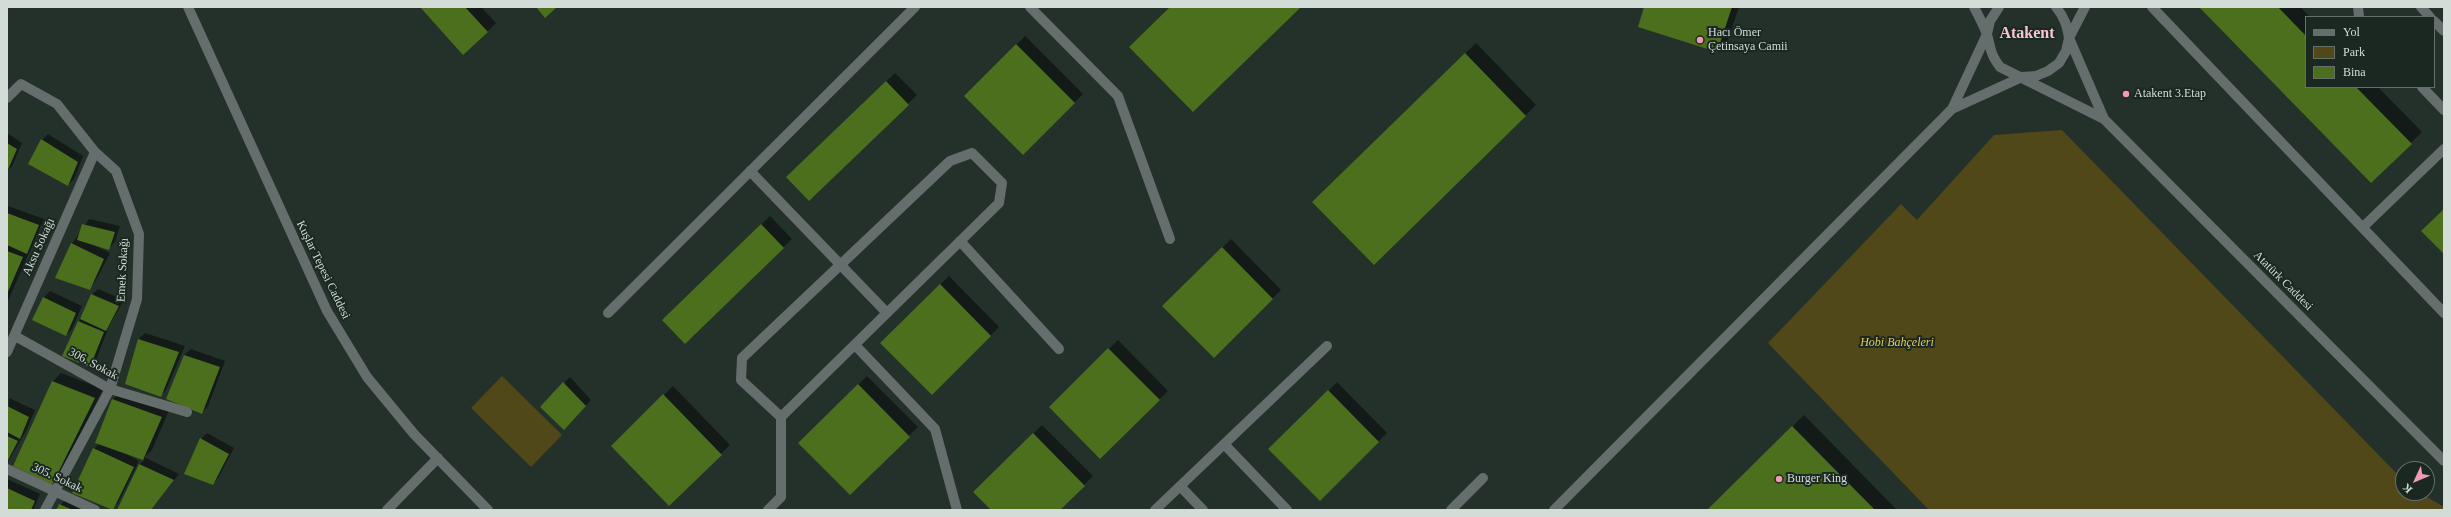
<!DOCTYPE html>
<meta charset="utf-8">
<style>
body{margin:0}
#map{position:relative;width:2451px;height:517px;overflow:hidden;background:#24312b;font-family:Georgia,serif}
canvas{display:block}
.frame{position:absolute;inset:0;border:8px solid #d4dcd8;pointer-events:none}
.legend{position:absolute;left:2305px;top:16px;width:130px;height:72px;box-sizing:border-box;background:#1b2821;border:1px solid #65706a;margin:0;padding:5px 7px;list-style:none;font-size:12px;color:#d4dcd8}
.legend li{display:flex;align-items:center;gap:8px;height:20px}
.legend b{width:20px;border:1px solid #65706a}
.north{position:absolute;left:2395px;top:461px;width:40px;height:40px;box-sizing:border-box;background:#1b2821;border:1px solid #65706a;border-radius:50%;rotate:226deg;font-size:11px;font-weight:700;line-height:16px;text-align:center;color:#d4dcd8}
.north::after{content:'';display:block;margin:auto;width:14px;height:18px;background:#f19ab3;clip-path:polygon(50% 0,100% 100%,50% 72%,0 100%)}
</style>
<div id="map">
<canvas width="2451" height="517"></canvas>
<div class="frame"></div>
<ul class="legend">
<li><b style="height:5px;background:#656d6d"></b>Yol</li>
<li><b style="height:11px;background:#514819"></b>Park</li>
<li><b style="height:11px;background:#4b6f1c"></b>Bina</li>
</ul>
<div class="north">K</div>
</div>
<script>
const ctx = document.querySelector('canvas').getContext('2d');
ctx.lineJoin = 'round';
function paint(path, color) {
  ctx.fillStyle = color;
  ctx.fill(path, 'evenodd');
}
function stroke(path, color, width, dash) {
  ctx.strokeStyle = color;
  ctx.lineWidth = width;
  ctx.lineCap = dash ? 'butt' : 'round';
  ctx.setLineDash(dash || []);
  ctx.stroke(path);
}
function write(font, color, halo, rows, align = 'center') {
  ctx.font = font + ' Georgia,serif';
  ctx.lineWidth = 4;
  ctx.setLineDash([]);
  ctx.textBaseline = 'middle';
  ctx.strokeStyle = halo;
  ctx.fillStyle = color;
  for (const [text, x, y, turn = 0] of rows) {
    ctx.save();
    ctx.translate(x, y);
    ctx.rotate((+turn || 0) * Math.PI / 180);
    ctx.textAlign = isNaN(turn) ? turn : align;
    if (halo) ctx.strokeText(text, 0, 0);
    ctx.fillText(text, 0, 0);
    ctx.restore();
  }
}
paint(new Path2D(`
 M 2062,130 L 2403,480 L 2403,493 L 2420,493 L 2444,507 L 2444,510 L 1929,510 L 1768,343 L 1901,204 L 1917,220 L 1994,135 Z
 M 502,376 L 562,435 L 531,467 L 471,408 Z`), '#514819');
paint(new Path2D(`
 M 421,7 L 481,7 L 496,23 L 487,32 Z
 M 1646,7 L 1739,7 L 1728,40 L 1717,51 Z
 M 2201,7 L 2300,7 L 2310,17 L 2306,17 L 2306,87 L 2378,87 L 2422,132 L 2371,182 Z
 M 1025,36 L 1083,94 L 1023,154 L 965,96 Z
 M 1476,43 L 1536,105 L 1374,264 L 1313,202 Z
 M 895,73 L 917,95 L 809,199 L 787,177 Z
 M 7,133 L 22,143 L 12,166 L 7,171 Z
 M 48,134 L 83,156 L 74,179 L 68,185 L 42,140 Z
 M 8,206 L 44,219 L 7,303 L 7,207 Z
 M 770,216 L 792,239 L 685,343 L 663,320 Z
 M 89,219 L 120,226 L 115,242 L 109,248 L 93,245 L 110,253 L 95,282 L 89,289 L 72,244 Z
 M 1231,239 L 1281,290 L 1214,357 L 1164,306 Z
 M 949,276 L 999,327 L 932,394 L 881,343 Z
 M 98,289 L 124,300 L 109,326 L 96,360 L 90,366 L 79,322 L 92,295 Z
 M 50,291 L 82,306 L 72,329 L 66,335 L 44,297 Z
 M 145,333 L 185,346 L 166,390 L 160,396 L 126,383 L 139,339 Z
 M 1118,340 L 1168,391 L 1100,458 L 1050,407 Z
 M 191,349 L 225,361 L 208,406 L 202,412 L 184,355 Z
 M 61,373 L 103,389 L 60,475 L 52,484 L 53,381 Z
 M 867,376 L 918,427 L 850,494 L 800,443 Z
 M 570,377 L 591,400 L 570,423 L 564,383 Z
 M 1337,382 L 1387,433 L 1320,500 L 1270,449 Z
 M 673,386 L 730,445 L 669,504 L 612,446 Z
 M 122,391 L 170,408 L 152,450 L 144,457 L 179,474 L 151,510 L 119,510 L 140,464 L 145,459 L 121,451 L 139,461 L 118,503 L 112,509 L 94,449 L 99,444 L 113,399 Z
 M 9,398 L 35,410 L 26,431 L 7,463 Z
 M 1804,415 L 1897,510 L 1708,510 Z
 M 1042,425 L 1093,476 L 1059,510 L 992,510 L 975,492 Z
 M 207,433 L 234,448 L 218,478 L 212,484 L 201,439 Z
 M 7,479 L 40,494 L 33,510 L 7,510 Z
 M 66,498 L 93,510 L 57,510 Z`), '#0007');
paint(new Path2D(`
 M 420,7 L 465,7 L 488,32 L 463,55 Z
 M 536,7 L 557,7 L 545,18 Z
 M 1170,7 L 1301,7 L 1193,112 L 1129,47 Z
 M 1644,7 L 1732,7 L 1717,52 L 1638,27 Z
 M 2199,7 L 2278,7 L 2306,36 L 2306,87 L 2356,87 L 2412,144 L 2371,183 Z
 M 1016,44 L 1075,103 L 1023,155 L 964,96 Z
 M 1465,53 L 1526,116 L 1374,265 L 1312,202 Z
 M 886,81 L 909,105 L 809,201 L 786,177 Z
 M 41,139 L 78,162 L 68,186 L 28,164 Z
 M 7,143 L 17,149 L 7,172 Z
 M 2444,209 L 2444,254 L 2421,231 Z
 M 7,213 L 39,225 L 27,254 L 7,245 Z
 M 82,224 L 115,232 L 109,250 L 77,240 Z
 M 761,224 L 784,248 L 685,344 L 662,320 Z
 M 71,243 L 104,259 L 90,290 L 55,278 Z
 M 1222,247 L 1273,299 L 1214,358 L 1162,306 Z
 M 7,251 L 23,257 L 7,294 Z
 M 940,284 L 991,336 L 932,395 L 880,343 Z
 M 91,294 L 119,306 L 106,331 L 80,319 Z
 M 43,297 L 76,313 L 66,336 L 32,320 Z
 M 78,321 L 104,332 L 90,367 L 62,356 Z
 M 138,339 L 179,352 L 161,397 L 125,384 Z
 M 1108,348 L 1160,400 L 1100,459 L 1049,407 Z
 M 184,355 L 220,367 L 202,414 L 166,399 Z
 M 52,381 L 95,398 L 52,485 L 13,466 Z
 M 563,382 L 586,406 L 564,430 L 540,407 Z
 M 858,384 L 910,437 L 850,495 L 798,443 Z
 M 1328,390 L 1379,442 L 1320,501 L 1268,449 Z
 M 663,394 L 722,455 L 669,506 L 611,446 Z
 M 112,399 L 162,417 L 143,460 L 95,443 Z
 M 7,406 L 29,417 L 20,439 L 7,432 Z
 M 1792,426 L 1875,510 L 1707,510 Z
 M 1033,433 L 1085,486 L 1060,510 L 991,510 L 973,492 Z
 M 7,436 L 18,441 L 7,462 Z
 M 200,438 L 229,454 L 213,485 L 184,474 Z
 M 93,448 L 134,467 L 113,510 L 72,493 Z
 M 139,464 L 174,480 L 151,510 L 117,510 Z
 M 7,488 L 35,501 L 31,510 L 7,510 Z
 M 59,504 L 73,510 L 56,510 Z`), '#4b6f1c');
stroke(new Path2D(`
 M 188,7 L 327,311 L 367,377 L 414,434 L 488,510
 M 1030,7 L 1118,96 L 1170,239
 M 1974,7 C 1978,15 1983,24 1986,32 C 1992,48 1988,51 2000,67 L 2104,119 L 2444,461
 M 2056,7 C 2064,17 2067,25 2069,38 L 2104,119
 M 2152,7 L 2444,313
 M 2358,7 L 2359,17
 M 2421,7 L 2430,17
 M 2434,21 L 2444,31
 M 2422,87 L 2444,110
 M 7,98 L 21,84 L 57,104 L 95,152 L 116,171 L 139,234 L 137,299 L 110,389 L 45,510
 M 1952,109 L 2022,77 L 2036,76 L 2048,71 L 2059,63 L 2066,51 L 2069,38 L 2085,7
 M 750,171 L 887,313
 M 2363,227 L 2444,149
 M 960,241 L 1059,349
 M 608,313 L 915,7
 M 15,336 L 110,389 L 187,412
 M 855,345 L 935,429 L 957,510
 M 7,352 L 95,152
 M 1224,444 L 1287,510
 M 7,469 L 95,510
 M 1180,486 L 1203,510
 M 387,510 L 438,458
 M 768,510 L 781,497 L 781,417 L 999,203 L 1002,183 L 972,153 L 950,161 L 742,358 L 741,380 L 781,417
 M 1155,510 L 1327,346
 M 1451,510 L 1483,478
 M 1554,510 L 1952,109 L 1987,34 L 1990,21 L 1999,7`), '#656d6d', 10);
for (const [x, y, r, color] of [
 [1700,40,4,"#f19ab3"],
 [2126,94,4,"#f19ab3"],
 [1779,479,4,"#f19ab3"]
]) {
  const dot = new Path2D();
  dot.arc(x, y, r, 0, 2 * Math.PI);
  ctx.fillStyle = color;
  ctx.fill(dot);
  stroke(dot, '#1b2821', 1.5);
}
write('12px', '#d4dcd8', '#1b2821', [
 ["Hacı Ömer",1708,33],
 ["Çetinsaya Camii",1708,47],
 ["Atakent 3.Etap",2134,94],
 ["Burger King",1787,479]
], 'left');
write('12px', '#d4dcd8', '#1b2821', [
 ["Aksu Sokağı",39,247,-66],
 ["Emek Sokağı",123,270,-87],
 ["Kuşlar Tepesi Caddesi",323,270,64],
 ["Atatürk Caddesi",2283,281,45],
 ["306. Sokak",93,364,28],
 ["305. Sokak",57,478,25]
]);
write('italic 12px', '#e7ce4c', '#1b2821', [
 ["Hobi Bahçeleri",1897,343]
]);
write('bold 16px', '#f7c4d2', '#1b2821', [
 ["Atakent",2027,34]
]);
</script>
